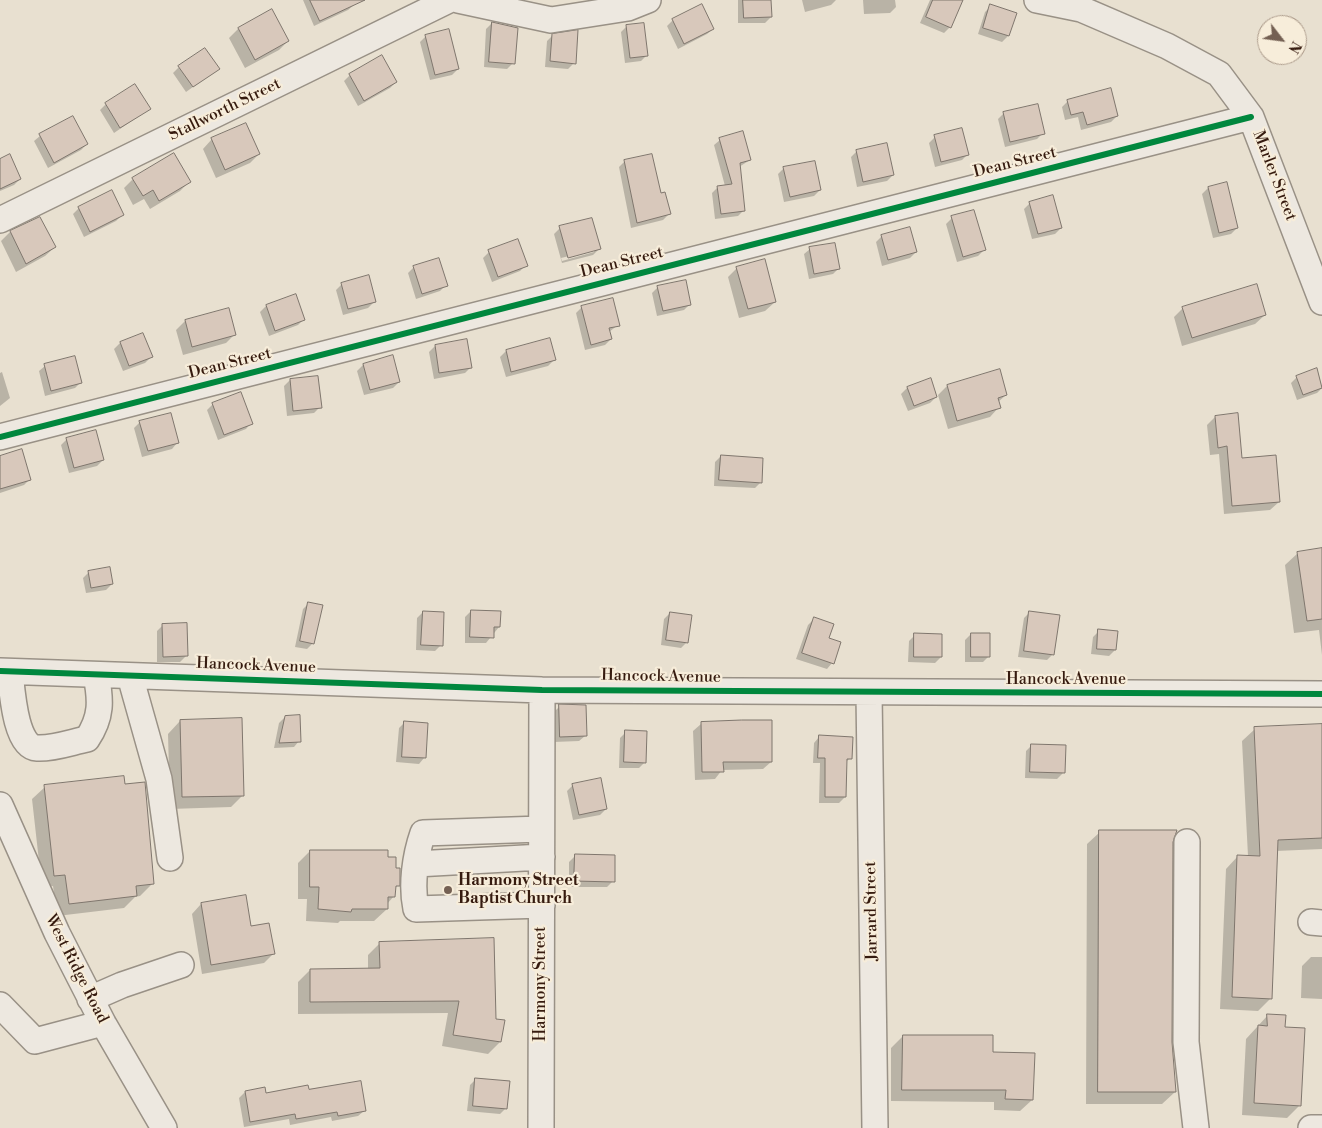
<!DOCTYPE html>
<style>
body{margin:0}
#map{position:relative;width:1322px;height:1128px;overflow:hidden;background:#e8e0d0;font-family:"Libre Bodoni",serif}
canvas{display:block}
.north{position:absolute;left:1257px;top:15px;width:50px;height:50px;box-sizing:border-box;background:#f7edda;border:1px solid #aa9989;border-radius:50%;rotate:120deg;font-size:14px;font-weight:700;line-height:20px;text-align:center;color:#361b0f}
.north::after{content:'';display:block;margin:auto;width:18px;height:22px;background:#746053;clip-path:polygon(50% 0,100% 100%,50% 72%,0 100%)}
</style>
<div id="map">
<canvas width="1322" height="1128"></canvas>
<div class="north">N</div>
</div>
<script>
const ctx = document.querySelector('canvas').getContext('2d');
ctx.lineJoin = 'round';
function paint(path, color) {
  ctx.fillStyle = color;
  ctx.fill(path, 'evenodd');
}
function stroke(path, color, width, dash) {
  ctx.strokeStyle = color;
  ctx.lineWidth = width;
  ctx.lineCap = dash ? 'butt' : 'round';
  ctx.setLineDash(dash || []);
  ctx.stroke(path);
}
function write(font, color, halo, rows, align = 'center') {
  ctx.font = font + ' "Libre Bodoni",serif';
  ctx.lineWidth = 4.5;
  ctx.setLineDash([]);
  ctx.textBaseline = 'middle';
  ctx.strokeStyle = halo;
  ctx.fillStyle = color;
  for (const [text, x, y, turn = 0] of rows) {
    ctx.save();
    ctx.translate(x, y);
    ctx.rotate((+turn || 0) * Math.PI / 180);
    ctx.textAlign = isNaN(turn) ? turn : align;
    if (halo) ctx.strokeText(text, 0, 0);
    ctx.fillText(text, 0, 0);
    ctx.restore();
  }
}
paint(new Path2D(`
 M 303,0 L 351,0 L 354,5 L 348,10 L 314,26 Z
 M 738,0 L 770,0 L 771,17 L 765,23 L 738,23 Z
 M 802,0 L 836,0 L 831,5 L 805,12 Z
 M 863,0 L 895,0 L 896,7 L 890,13 L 864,14 Z
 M 930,0 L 962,0 L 950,27 L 944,33 L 920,23 Z
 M 991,6 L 1008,36 L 1002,42 L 978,34 L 985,12 Z
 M 673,20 L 713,29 L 707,34 L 678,49 L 667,26 Z
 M 492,23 L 513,63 L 507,69 L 484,67 L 486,29 Z
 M 627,26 L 647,55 L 641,61 L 625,63 L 621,32 Z
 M 238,29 L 288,41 L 279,50 L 245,68 L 229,38 Z
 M 553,35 L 574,63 L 568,69 L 545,67 L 547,41 Z
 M 426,36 L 458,69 L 452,75 L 430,80 L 420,42 Z
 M 179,67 L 218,69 L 186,92 L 173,73 Z
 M 350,75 L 396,82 L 390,88 L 358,106 L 344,81 Z
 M 1068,101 L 1117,116 L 1111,122 L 1081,130 L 1078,117 L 1065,120 L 1062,107 Z
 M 106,104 L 149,109 L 114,133 L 100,110 Z
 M 1004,113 L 1043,133 L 1037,139 L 1005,147 L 998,119 Z
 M 73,118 L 87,144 L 81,150 L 48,168 L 34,141 L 40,136 Z
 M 935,137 L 968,154 L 962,160 L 935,167 L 929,143 Z
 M 212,139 L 259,154 L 250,163 L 216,178 L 203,149 Z
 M 720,140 L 750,160 L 739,167 L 744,210 L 738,216 L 715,219 L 712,193 L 718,187 L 725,186 L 714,145 Z
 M 857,151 L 893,175 L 887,181 L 857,187 L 851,157 Z
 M 0,160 L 20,179 L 14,185 L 0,191 Z
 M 625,161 L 660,195 L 669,214 L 663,220 L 631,228 L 619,167 Z
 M 784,168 L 820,190 L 814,196 L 784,202 L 778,174 Z
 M 133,179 L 189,182 L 180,191 L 150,209 L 144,199 L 133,205 L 124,188 Z
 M 1208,188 L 1237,228 L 1231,234 L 1213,238 L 1202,194 Z
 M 1030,203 L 1061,228 L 1055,234 L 1032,239 L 1024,209 Z
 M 79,208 L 122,215 L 116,221 L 84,237 L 73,214 Z
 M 39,218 L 55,247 L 45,256 L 16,272 L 1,241 L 10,232 Z
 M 952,218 L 984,250 L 978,256 L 957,262 L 946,224 Z
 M 560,228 L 599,249 L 593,255 L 562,263 L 554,234 ZM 594,250 L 594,252 L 562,261 L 561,258 Z
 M 882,236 L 916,252 L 910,258 L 882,266 L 876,242 Z
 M 810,249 L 839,268 L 833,274 L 809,279 L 804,254 Z
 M 489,252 L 526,265 L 520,271 L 492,282 L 483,258 Z
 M 414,267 L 446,285 L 440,291 L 416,299 L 408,273 Z
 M 737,268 L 775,302 L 765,311 L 739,318 L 728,277 Z
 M 342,284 L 374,302 L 368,308 L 343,315 L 336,290 Z
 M 658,287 L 690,304 L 684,310 L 657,316 L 652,293 Z
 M 266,306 L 304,319 L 298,325 L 269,336 L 260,312 Z
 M 582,307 L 618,325 L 609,332 L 611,339 L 605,345 L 585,350 L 576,313 Z
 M 1183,308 L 1265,315 L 1255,324 L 1182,346 L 1174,317 Z
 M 185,321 L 235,334 L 226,343 L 183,355 L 176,330 Z
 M 120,343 L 151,357 L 145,363 L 123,371 L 114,349 Z
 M 435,346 L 471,367 L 465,373 L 434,379 L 429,352 Z
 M 506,351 L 554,360 L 548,366 L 506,377 L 500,357 Z
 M 363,365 L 399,382 L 393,388 L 364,395 L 357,371 Z
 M 45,366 L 81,382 L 75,388 L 45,396 L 39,371 Z
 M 999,370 L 1006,395 L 998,402 L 999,407 L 990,417 L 948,429 L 938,395 L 947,386 Z
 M 1317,370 L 1322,388 L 1317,393 L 1297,400 L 1291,383 L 1297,377 Z
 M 2,372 L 10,398 L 0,406 L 0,373 Z
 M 290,380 L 320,407 L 314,413 L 287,416 L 284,386 Z
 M 907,388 L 936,397 L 930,403 L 908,411 L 901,394 Z
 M 213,404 L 251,423 L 246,429 L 218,440 L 207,410 Z
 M 1215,417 L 1241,459 L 1279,502 L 1270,510 L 1224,514 L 1219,454 L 1210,455 L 1207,425 Z
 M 140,422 L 177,443 L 172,449 L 142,457 L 134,428 Z
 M 67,439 L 103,460 L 97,466 L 69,473 L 61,445 Z
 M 721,456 L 761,482 L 755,488 L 714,486 L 715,462 Z
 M 0,457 L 30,479 L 24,485 L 0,493 Z
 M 1322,550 L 1322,655 L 1319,630 L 1294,633 L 1285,565 L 1298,553 Z
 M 89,572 L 112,584 L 106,590 L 86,593 L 83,578 Z
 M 309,603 L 313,643 L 307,649 L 295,647 L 303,609 Z
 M 471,611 L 499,627 L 486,643 L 465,643 L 465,617 Z
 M 423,612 L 441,645 L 435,651 L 416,650 L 417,618 Z
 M 1030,612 L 1053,654 L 1047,660 L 1018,657 L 1024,618 Z
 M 670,613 L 687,642 L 681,648 L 661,645 L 664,619 Z
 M 814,619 L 828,639 L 832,663 L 827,669 L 796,659 L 808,625 Z
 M 163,625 L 186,656 L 180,662 L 157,662 L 157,631 Z
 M 1099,631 L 1115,650 L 1109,656 L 1091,654 L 1093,637 Z
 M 971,634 L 989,656 L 983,662 L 965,662 L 965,640 Z
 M 915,635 L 941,657 L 935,663 L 908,662 L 909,641 Z
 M 560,706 L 585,736 L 579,741 L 554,742 L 554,712 Z
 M 285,717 L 299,741 L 294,747 L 274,748 L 279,723 Z
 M 180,721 L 243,795 L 231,807 L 170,809 L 168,734 Z
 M 405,722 L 424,758 L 419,764 L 396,762 L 399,728 Z
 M 701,724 L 771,762 L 763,769 L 722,770 L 715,779 L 695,780 L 693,731 Z
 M 1322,725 L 1322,849 L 1276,851 L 1271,998 L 1258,1011 L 1220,1009 L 1226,869 L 1238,856 L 1248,856 L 1242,741 L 1255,729 Z
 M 626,732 L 645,762 L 639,768 L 619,768 L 620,738 Z
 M 819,737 L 850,758 L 845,763 L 845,797 L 839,803 L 819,803 L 820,763 L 813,763 L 814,743 Z
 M 1032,745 L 1063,773 L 1057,779 L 1025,778 L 1026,751 Z
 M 573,785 L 606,809 L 600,815 L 573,820 L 567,791 Z
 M 45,787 L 152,884 L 140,896 L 135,897 L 124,908 L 57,916 L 53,886 L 42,888 L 32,799 Z
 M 1100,832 L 1171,842 L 1170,1042 L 1175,1092 L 1162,1104 L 1086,1104 L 1087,844 Z
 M 310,851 L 387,858 L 398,885 L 394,889 L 394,896 L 387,904 L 387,909 L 374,921 L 340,921 L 338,923 L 306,921 L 307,899 L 298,899 L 298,863 Z
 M 575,856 L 613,881 L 607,887 L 569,887 L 569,862 Z
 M 245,897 L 250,927 L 273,954 L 264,963 L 202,974 L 192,914 L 201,904 Z
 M 380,943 L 495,1020 L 500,1042 L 488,1054 L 442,1046 L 448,1013 L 298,1014 L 298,982 L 310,970 L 368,969 L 368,955 Z
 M 1311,957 L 1322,957 L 1322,999 L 1301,998 L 1302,966 Z
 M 1268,1015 L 1284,1028 L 1299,1106 L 1287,1118 L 1242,1115 L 1246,1039 Z
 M 903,1036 L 992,1053 L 1032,1100 L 1020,1111 L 994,1110 L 994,1102 L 891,1101 L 891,1048 Z
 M 476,1079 L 506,1108 L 500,1114 L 467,1111 L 470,1085 Z
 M 308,1091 L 364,1111 L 358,1116 L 332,1121 L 331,1117 L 290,1125 L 289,1119 L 244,1127 L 239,1098 L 245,1092 L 265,1094 Z`), '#0003');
const building = new Path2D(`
 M 310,0 L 365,0 L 320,21 Z
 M 743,0 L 771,0 L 772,17 L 744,18 Z
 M 933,0 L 963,0 L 951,28 L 926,17 Z
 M 702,4 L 714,29 L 684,44 L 672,19 Z
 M 990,4 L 1017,13 L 1009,36 L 983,28 Z
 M 272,9 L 289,41 L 255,60 L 238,28 Z
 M 492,22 L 518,28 L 515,64 L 489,62 Z
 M 644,23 L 648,56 L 630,58 L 626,25 Z
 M 449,29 L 459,69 L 435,75 L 425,35 Z
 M 578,30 L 576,64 L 550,61 L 552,34 Z
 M 205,48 L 220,69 L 193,87 L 178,66 Z
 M 382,55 L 397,82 L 364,101 L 349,74 Z
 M 135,84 L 151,109 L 120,128 L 105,103 Z
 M 1111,88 L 1118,116 L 1087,125 L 1083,112 L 1071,115 L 1067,100 Z
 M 1038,104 L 1045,134 L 1010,142 L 1003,112 Z
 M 73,116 L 88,144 L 54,163 L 39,134 Z
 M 246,123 L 260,154 L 225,170 L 211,138 Z
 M 962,128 L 969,155 L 941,162 L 934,135 Z
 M 743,131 L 751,160 L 740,163 L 745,211 L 721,214 L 717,186 L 732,184 L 719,138 Z
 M 887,143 L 894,175 L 863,182 L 856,150 Z
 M 174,153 L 191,182 L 159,201 L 153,190 L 143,196 L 132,178 Z
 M 10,154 L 21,179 L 0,189 L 0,159 Z
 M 652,154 L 661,193 L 665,192 L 671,214 L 637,223 L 624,160 Z
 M 815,161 L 821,190 L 790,197 L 783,167 Z
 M 1227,182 L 1238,228 L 1219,233 L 1208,187 Z
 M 112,190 L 124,215 L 90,232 L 78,207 Z
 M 1053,195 L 1062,228 L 1038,234 L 1029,202 Z
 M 974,210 L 986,250 L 963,257 L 951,216 Z
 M 40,217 L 56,247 L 26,264 L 10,231 Z
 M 592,218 L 601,249 L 568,258 L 559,226 Z
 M 910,227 L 917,252 L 888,260 L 881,235 Z
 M 518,239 L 528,266 L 498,277 L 488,250 Z
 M 835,243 L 840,269 L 814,274 L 809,247 Z
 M 439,258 L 448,286 L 422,294 L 413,266 Z
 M 765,259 L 776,302 L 748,309 L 736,267 Z
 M 369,275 L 376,302 L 348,309 L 341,283 Z
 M 686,280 L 691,305 L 663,311 L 657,286 Z
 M 1257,284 L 1266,315 L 1192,338 L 1182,307 Z
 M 296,294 L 305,320 L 275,331 L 266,305 Z
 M 613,298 L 620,326 L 609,328 L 612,339 L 591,345 L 581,306 Z
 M 229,308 L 236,335 L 192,347 L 185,320 Z
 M 143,333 L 153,357 L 129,366 L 120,342 Z
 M 550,338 L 556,360 L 511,372 L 506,350 Z
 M 467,339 L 472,368 L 439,373 L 435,345 Z
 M 393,355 L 400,382 L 370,390 L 363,364 Z
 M 75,356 L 82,383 L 51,391 L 44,364 Z
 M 1317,368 L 1322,388 L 1303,395 L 1296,376 Z
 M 1000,369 L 1007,395 L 998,398 L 1001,408 L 957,421 L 947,385 Z
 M 318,376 L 322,408 L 293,411 L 290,379 Z
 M 931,378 L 937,397 L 914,406 L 907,387 Z
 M 241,392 L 253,424 L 224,435 L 212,403 Z
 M 171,413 L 179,443 L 148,451 L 139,421 Z
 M 1238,413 L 1242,458 L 1276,455 L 1280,502 L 1232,506 L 1227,446 L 1218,448 L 1215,416 Z
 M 96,430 L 104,460 L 74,468 L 66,438 Z
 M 22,449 L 31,480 L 0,489 L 0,456 Z
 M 721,455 L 763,458 L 762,483 L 719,480 Z
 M 1322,548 L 1322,619 L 1307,621 L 1297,552 Z
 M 110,567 L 113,584 L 91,588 L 88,571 Z
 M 308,602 L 323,605 L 314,644 L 300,641 Z
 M 471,610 L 501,611 L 500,627 L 494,627 L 494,638 L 470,637 Z
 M 423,611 L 444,612 L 443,646 L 421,645 Z
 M 1029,611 L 1060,615 L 1054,655 L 1024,651 Z
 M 670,612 L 692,615 L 688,643 L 666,640 Z
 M 814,617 L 834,624 L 829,638 L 841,642 L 834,664 L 802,653 Z
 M 187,623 L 188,656 L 163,657 L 162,624 Z
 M 1098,629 L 1118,631 L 1116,650 L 1097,649 Z
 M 914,633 L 942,634 L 942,657 L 914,657 Z
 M 971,633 L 990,633 L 990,657 L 971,657 Z
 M 559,704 L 586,705 L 587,736 L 560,737 Z
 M 300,715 L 301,742 L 279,743 L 285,716 Z
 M 242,718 L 244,796 L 182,797 L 180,720 Z
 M 742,720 L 772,720 L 772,762 L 723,762 L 724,772 L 702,772 L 701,722 Z
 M 404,721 L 428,723 L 426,758 L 402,757 Z
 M 1322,724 L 1322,838 L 1278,840 L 1272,999 L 1232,997 L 1237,855 L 1260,856 L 1254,727 Z
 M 625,730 L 647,731 L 646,763 L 624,762 Z
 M 819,735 L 853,737 L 852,759 L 847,759 L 846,797 L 825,797 L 825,758 L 818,758 Z
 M 1031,744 L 1066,745 L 1065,773 L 1030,772 Z
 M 124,776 L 125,784 L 145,782 L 154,884 L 136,886 L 137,896 L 69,904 L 65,875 L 54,876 L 44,785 Z
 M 601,778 L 607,809 L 579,815 L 572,784 Z
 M 1099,830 L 1177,830 L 1173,842 L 1172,1042 L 1176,1092 L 1098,1092 Z
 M 310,850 L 388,850 L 388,857 L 396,857 L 396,868 L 400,868 L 400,886 L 396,886 L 395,897 L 388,897 L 388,909 L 352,909 L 351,912 L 318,909 L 319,887 L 310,887 Z
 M 575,854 L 615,855 L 615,882 L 574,881 Z
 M 246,895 L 251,926 L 269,923 L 275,954 L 211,965 L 201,903 Z
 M 494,938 L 496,1019 L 505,1020 L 501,1042 L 453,1035 L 459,1001 L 310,1002 L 310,969 L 380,968 L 379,942 Z
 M 1267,1014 L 1286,1015 L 1285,1027 L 1305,1028 L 1301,1106 L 1254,1103 L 1258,1025 L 1267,1026 Z
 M 903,1035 L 993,1035 L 993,1052 L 1035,1053 L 1033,1100 L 1005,1099 L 1006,1090 L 902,1090 Z
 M 475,1078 L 510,1081 L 507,1109 L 473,1106 Z
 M 361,1081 L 366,1111 L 338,1116 L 337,1112 L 296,1119 L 295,1114 L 250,1122 L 245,1091 L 265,1087 L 266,1093 L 308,1085 L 309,1089 Z`);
paint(building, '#d8c8bb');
stroke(building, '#7f766d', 1);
const minor = new Path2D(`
 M 458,0 L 551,20 L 628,8 L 648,0
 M 1037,0 L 1081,9 L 1167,46 L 1219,74 L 1251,117 L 1322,302
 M 0,220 L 449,0
 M 0,437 L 1251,117
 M 0,671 L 542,690 L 1322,694
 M 10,672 C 12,689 15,747 37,748 C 53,749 72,742 87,739 C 102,717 101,700 96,675
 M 130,676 L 159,779 L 170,858
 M 869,693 L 875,1128
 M 0,805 L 57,933 L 103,1023 L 164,1128
 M 541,829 L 423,833 C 415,856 411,885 416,909 L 542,905
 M 1187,842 L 1186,1042 L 1196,1128
 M 416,864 L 542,857
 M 1311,922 L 1322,923
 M 90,999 L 122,985 L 181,965
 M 0,1005 L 35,1041 L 103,1023
 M 541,1128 L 542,690
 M 1311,1128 L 1322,1128`);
stroke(minor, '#999186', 28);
stroke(minor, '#ede8e0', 25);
stroke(new Path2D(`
 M 0,437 L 1251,117
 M 0,671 L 542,690 L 1322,694`), '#00873e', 6);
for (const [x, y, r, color] of [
 [448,890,5,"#746053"]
]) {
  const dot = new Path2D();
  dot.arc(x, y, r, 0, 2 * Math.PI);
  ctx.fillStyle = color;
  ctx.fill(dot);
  stroke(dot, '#f7edda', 2);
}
write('16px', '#361b0f', '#f7edda', [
 ["Stallworth Street",225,110,-26],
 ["Dean Street",1015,163,-14],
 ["Marler Street",1274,176,69],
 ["Dean Street",622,263,-14],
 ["Dean Street",230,364,-14],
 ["Hancock Avenue",256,666,2],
 ["Hancock Avenue",661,677,1],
 ["Hancock Avenue",1066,680],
 ["Jarrard Street",872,911,-91],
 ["West Ridge Road",76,969,63],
 ["Harmony Street",541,984,-90]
]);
write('bold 16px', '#361b0f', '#f7edda', [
 ["Harmony Street",458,881],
 ["Baptist Church",458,899]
], 'left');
</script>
